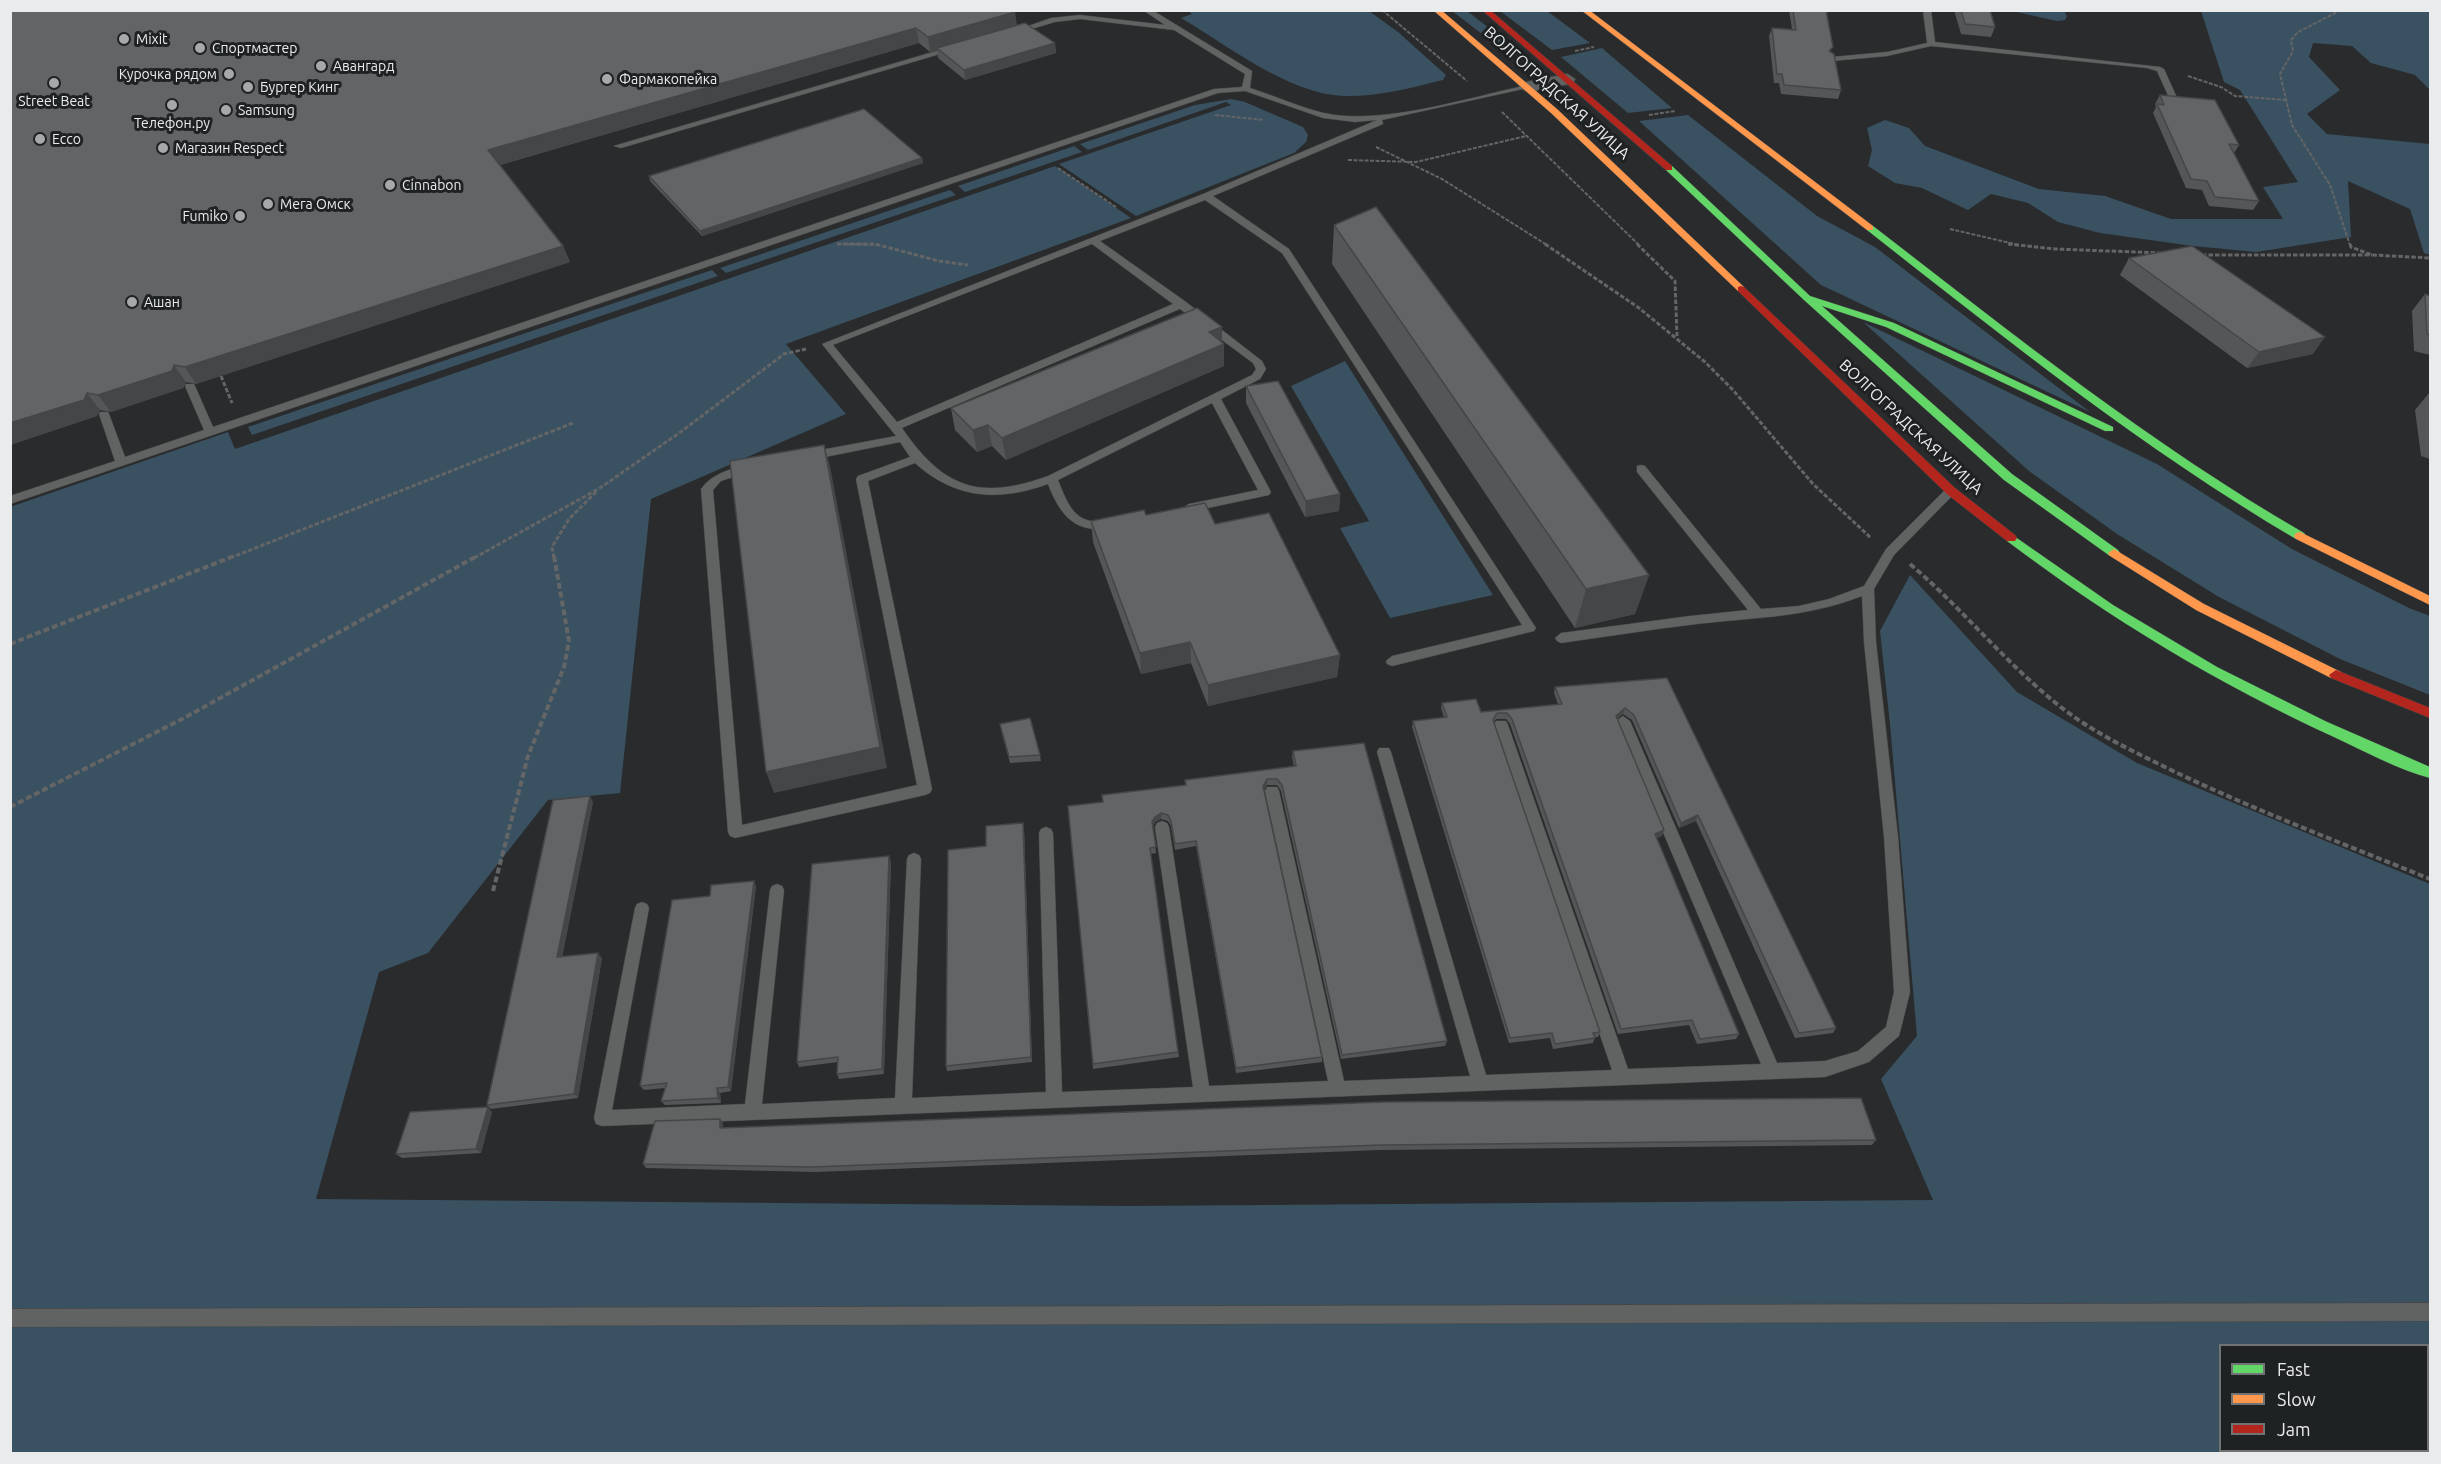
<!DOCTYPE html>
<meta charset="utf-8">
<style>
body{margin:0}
#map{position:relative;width:2441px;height:1464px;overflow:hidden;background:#2a2b2c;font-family:Ubuntu,sans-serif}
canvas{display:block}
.frame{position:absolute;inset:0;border:12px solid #e9ebec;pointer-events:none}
.legend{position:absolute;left:2219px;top:1344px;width:210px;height:108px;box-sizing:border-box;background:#1f2223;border:2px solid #707273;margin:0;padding:8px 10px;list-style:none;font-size:18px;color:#e9ebec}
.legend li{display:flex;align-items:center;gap:12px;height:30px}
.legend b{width:30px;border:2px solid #707273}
</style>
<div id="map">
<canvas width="2441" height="1464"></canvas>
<div class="frame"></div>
<ul class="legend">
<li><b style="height:8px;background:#63d668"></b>Fast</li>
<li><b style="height:8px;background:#ff974d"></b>Slow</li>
<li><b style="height:8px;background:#b3261e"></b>Jam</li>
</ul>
</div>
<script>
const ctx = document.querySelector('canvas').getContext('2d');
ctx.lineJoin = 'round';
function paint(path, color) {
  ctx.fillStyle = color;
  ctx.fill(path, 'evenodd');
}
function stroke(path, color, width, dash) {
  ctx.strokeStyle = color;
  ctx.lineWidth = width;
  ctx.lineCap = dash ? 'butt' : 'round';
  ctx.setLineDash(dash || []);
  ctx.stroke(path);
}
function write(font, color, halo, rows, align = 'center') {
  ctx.font = font + ' Ubuntu,sans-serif';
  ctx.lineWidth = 6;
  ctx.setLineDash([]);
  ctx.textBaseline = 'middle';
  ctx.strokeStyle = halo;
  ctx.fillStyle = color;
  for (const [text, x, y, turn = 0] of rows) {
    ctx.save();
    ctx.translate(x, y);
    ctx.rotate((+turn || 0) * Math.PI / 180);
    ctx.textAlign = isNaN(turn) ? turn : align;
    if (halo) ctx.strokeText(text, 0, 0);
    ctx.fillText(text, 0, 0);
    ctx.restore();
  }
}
paint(new Path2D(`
 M 1187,10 L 1369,11 L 1398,32 L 1446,75 L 1443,80 C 1411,88 1376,97 1343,96 C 1289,94 1227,45 1181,18 L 1192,14 Z
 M 1452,11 L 1467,11 L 1524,55 L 1512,57 Z
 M 1500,11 L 1547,11 L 1590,43 L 1552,50 Z
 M 2012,11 L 2064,11 L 2067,16 L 2065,20 L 2057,21 Z
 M 2201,11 L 2430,11 L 2430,90 L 2415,75 L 2371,63 L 2352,46 L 2313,43 L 2309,57 L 2340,90 L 2307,114 L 2327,134 L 2430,144 L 2430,255 L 2424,253 L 2410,209 L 2348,181 L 2351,237 L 2256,252 L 2193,246 L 2100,233 L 2058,222 L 2028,203 L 1991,194 L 1968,210 L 1922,188 L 1895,183 L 1868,166 L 1872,150 L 1867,128 L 1885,120 L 1909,128 L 1925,146 L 2039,189 L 2105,196 L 2171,219 L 2283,219 L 2263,187 L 2298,182 L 2240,90 L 2224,82 Z
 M 1602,48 L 1672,108 L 1628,113 L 1561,57 Z
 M 1231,99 L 1245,102 L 1303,127 L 1308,135 L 1306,142 L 1294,153 L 1136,216 L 1059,164 L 1231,105 L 1226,102 L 1088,150 L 1080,144 L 1195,105 Z
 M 1688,115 L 1817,216 L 1875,247 L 2090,412 L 1821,285 L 1639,121 Z
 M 1074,146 L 1082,152 L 965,192 L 958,186 Z
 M 1055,166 L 1131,218 L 786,344 L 846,414 L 651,499 L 620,793 L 548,800 L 428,953 L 379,972 L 316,1199 L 1128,1206 L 1933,1200 L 1881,1079 L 1917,1036 L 1890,724 L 1880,631 L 1910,575 L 2017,692 L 2137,763 L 2430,884 L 2430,1453 L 11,1453 L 10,507 L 228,432 L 235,449 ZM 2220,1346 L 2428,1346 L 2428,1450 L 2220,1450 Z
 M 950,190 L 956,195 L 726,273 L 720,268 Z
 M 712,270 L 718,276 L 252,435 L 248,427 Z
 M 1863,322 L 2157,464 L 2292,549 L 2409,608 L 2430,616 L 2430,695 L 2340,659 L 2219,597 L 2117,534 L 2029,471 Z
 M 1345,361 L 1493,595 L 1390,618 L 1340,528 L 1369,521 L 1291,386 Z`), '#395161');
const lane = new Path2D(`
 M 1143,10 L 1152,10 L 1252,71 L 1250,88 C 1275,96 1299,107 1324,113 C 1382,126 1470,97 1528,85 L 1532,87 L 1382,120 L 1383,124 L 1213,196 L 1289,249 L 1534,625 L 1536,628 L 1534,631 L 1392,666 L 1387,664 L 1386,661 L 1392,656 L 1522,625 L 1282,253 L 1205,200 L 1100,241 L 1186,302 L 1262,361 L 1266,369 L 1260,379 L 1221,399 L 1271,492 L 1269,495 L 1189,512 L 1183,508 L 1189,504 L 1258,490 L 1212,403 L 1058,480 C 1065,497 1072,519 1092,521 C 1099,522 1105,520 1112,521 L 1114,524 C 1110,528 1103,529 1097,529 C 1069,529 1057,507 1048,484 C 998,502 955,499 915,463 L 868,481 L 932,789 L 930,793 L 925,795 L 735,838 L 730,836 L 728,832 L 701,489 C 713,473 729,470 747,464 L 753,468 L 751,471 L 721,481 L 713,490 L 742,825 L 917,785 L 856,479 L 858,476 L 910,457 L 900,442 L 810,460 L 806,459 L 806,453 L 810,452 L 896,436 L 822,344 L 1203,194 L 1377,120 L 1355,122 L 1323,118 L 1245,91 L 1218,93 L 10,504 L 10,496 L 115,461 L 99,414 L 100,412 L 108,412 L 109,414 L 125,457 L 204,430 L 185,386 L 186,384 L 194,384 L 195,386 L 213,427 L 1214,89 L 1242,87 L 1245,74 L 1174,30 L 1080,19 L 1055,22 L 1015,34 L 1011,32 L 1051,18 L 1080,15 L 1165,25 ZM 1092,244 L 1173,304 L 897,422 L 833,345 ZM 1180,309 L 1253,363 L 1256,369 L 1252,375 L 1048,476 C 979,501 943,488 902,428 Z
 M 1923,10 L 1931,10 L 1935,42 L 2160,67 L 2164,69 L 2178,100 L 2171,102 L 2157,71 L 2147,68 L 1931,46 L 1887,56 L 1832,61 L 1828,59 L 1832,57 L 1887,52 L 1927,43 Z
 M 950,47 L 957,49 L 621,148 L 614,146 Z
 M 1641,465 L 1645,466 L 1761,609 L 1799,606 L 1829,599 L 1864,586 L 1886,549 L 1947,488 L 1955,488 L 1957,491 L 1894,555 L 1874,589 L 1876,642 L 1898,837 L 1910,992 L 1899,1036 L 1869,1062 L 1825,1077 L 602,1126 L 596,1124 L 594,1118 L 635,908 L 637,904 L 642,902 L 647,904 L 649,908 L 612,1110 L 745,1104 L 770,890 L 772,886 L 777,884 L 782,886 L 784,890 L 762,1104 L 895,1098 L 907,859 L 909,855 L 914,853 L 919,855 L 921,859 L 912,1098 L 1046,1092 L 1039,833 L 1041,829 L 1046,827 L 1051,829 L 1053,833 L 1062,1092 L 1193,1087 L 1155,827 L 1157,823 L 1162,821 L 1167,823 L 1169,827 L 1209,1086 L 1328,1081 L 1265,791 L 1267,787 L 1277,787 L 1279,791 L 1344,1081 L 1470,1076 L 1377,752 L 1379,748 L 1389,748 L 1391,752 L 1486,1075 L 1612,1070 L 1494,725 L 1496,721 L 1506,721 L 1508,725 L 1628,1069 L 1761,1064 L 1616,721 L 1623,716 L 1630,721 L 1777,1063 L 1825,1061 L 1858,1051 L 1886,1027 L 1894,992 L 1884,837 L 1864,642 L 1862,596 C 1803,619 1751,617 1689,625 C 1647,630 1604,637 1561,643 L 1557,641 L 1555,638 L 1561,633 L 1690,616 L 1748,610 L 1637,472 L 1637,466 Z
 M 2430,1303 L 2430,1321 L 10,1327 L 10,1309 Z`);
const street = new Path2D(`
 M 1567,74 L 1575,79 L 1573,83 L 1528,92 L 1519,87 L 1522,83 Z`);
const fast = new Path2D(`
 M 1666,166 L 1672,166 L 1810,296 L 1894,323 L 2113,427 L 2113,431 L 2105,431 L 1886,327 L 1822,306 L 2012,474 L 2118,550 L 2120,553 L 2118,556 L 2110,556 L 2004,480 L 1804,300 L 1666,170 Z
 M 1867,226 L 1873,226 C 2013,334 2150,444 2304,533 L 2306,536 L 2304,539 L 2296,539 C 2143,449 2006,339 1867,230 Z
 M 2011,534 L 2113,605 L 2217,667 L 2325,721 L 2430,767 L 2430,778 C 2399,770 2364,751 2334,737 C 2218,684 2109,618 2007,541 L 2005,538 L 2007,535 Z`);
const slow = new Path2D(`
 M 1433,10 L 1441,10 L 1557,109 L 1744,287 L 1744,291 L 1738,291 L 1551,113 Z
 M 1581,10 L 1589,10 L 1873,226 L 1873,230 L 1867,230 Z
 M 2300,532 L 2430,596 L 2430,605 L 2296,539 L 2294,536 L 2296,533 Z
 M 2114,549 L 2204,604 L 2341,672 L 2343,675 L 2341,678 L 2331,678 L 2196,610 L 2110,556 L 2108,553 Z`);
const jam = new Path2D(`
 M 1482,10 L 1490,10 L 1672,166 L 1672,170 L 1666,170 Z
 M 1741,286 L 1744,287 L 1955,488 L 2015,535 L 2017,538 L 2015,541 L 2007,541 L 1947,494 L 1738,291 L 1738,287 Z
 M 2336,670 L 2430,708 L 2430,718 L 2331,678 L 2329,675 Z`);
stroke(lane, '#464748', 1);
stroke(street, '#464748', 2);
stroke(fast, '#464748', 1);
stroke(slow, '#464748', 1);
stroke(jam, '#464748', 1);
stroke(new Path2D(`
 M 1382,10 L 1467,81
 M 2341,10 L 2298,32 L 2291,40 L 2293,51 L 2280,74 L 2292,125 L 2330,185 L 2350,245
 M 1575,51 L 1594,47
 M 2188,76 L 2221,87 L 2235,96 L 2285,100
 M 1502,112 L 1639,245
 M 1215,115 L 1264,120
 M 1649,115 L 1675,111
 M 1376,147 L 1442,179 L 1547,245
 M 1348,160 L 1416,162 L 1526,136
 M 1058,168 L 1116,207
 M 1950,229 L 2019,245
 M 837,244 L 880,245`), '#646566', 2, [4, 1.5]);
stroke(new Path2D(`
 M 837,244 L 875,244 L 939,261 L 968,265
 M 1545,244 L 1639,308 L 1705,362 L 1733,390 L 1813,484 L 1871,538
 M 1637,244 L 1675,281 L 1677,336
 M 2008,244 L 2055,249 L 2162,253
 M 2350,244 L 2351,247 L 2372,255 L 2430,258
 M 2202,255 L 2372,255
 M 221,376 L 232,403
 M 230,558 L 573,423
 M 474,558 L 600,488 L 682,431 L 784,354 L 806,349
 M 554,558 L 552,547 L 569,519 L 596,492`), '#646566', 3, [4.5, 2]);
stroke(new Path2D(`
 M 1910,564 C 1963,609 2007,665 2062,708 C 2097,735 2135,752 2173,771 C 2257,811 2344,844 2430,879
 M 10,644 L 234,556
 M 10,807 L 184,718 L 477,556
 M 493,891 L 528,756 L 564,667 L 569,641 L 554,556`), '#646566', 4, [6, 3]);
paint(lane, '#616262');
paint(street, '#616262');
paint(fast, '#63d668');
paint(slow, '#ff974d');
paint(jam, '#b3261e');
paint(new Path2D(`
 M 10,10 L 1017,25 L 1055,43 L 1056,53 L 965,80 L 938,58 L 937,50 L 930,52 L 919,43 L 500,165 L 563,246 L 570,262 L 196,384 L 186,382 L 183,388 L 111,412 L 100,410 L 97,416 L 10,445 Z
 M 1789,10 L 1829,10 L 1828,13 L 1826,13 L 1831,52 L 1841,90 L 1838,99 L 1781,94 L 1779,83 L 1774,83 L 1769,36 L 1772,28 L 1792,29 Z
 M 1954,10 L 1990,10 L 1995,27 L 1991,37 L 1961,34 Z
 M 2160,95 L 2239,145 L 2234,153 L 2259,201 L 2253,210 L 2209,206 L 2202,190 L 2186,188 L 2153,113 L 2156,107 L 2155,104 Z
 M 922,158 L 923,163 L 702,236 L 650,181 L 649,176 Z
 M 1334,225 L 1649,575 L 1635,614 L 1575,628 L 1332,264 Z
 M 2129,258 L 2313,354 L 2247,368 L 2120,275 Z
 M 2425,294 L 2430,296 L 2430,355 L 2414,351 L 2412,311 Z
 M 1222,342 L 1224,344 L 1224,366 L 1006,460 L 992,446 L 977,452 L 955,430 L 951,408 Z
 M 1246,386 L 1340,494 L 1339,511 L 1305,517 L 1246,403 Z
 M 2429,393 L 2430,394 L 2430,459 L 2421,456 L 2415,410 Z
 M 1146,515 L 1215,524 L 1340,655 L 1337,677 L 1208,706 L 1191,663 L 1141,674 L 1093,542 L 1091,521 Z
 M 1667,678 L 1836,1028 L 1833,1033 L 1795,1038 L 1696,821 L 1679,828 L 1632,720 L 1623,714 L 1617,719 L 1662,836 L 1657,838 L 1739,1034 L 1736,1039 L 1697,1044 L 1689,1025 L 1618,1034 L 1510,724 L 1506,719 L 1496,719 L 1494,722 L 1600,1032 L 1598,1037 L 1595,1037 L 1593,1043 L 1553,1049 L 1550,1038 L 1509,1043 L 1412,727 L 1413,721 L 1444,718 L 1441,708 L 1442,703 L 1481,712 L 1558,704 L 1554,693 L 1555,687 Z
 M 1001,730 L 1040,755 L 1041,761 L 1010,763 Z
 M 1293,751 L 1447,1041 L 1445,1046 L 1341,1059 L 1281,791 L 1277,785 L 1267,785 L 1264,790 L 1322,1057 L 1322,1062 L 1236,1073 L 1196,846 L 1175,850 L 1171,826 L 1168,821 L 1161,819 L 1155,822 L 1153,827 L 1156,853 L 1150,854 L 1179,1057 L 1093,1069 L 1068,806 L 1103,802 L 1185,785 L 1185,780 L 1294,767 L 1292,757 Z
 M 593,802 L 562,957 L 602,958 L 578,1098 L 491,1109 L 487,1105 Z
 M 1024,828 L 1032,1062 L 947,1071 L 946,1066 L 986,846 Z
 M 891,862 L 884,1074 L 839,1079 L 837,1074 L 838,1062 L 799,1067 L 797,1062 Z
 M 756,886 L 731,1091 L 720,1093 L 721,1103 L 665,1105 L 661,1101 L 665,1088 L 644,1090 L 640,1086 L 710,896 Z
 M 492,1112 L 481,1153 L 402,1158 L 396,1154 Z
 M 723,1123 L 723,1128 L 1876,1140 L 1872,1145 L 1380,1150 L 815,1172 L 646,1168 L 643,1164 Z`), '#555657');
paint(new Path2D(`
 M 1015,12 L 1017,26 L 937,48 L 937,50 L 930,52 L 928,37 Z
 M 916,28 L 919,43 L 495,166 L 488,150 Z
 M 1055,43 L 1056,53 L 965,80 L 964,70 Z
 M 922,158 L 923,163 L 702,236 L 700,231 Z
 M 563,246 L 570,262 L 196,384 L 185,367 Z
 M 1222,327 L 1222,345 L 1224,344 L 1224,366 L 1006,460 L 1002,438 L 1209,332 Z
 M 2325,337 L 2313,354 L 2247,368 L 2259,352 Z
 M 174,365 L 186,382 L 183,388 L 111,412 L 98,395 Z
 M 87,393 L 100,410 L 97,416 L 10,445 L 10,423 Z
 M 988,425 L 992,446 L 977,452 L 973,430 Z
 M 824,445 L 830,466 L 887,768 L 774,793 L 766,772 Z
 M 1340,494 L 1339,511 L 1305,517 L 1306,501 Z
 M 1649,575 L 1635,614 L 1575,628 L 1586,589 Z
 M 1190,642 L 1191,663 L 1141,674 L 1140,653 Z
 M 1340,655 L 1337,677 L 1208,706 L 1208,685 Z
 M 1625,708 L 1623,714 L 1614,722 L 1616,716 Z
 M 1267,779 L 1267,785 L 1263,791 L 1263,786 Z
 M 590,796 L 593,802 L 561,963 L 557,957 Z
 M 1161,813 L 1161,819 L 1155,822 L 1153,827 L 1152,822 L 1155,817 Z
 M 1698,815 L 1696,821 L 1679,828 L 1681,823 Z
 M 1023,823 L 1024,828 L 1032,1062 L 1031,1057 Z
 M 1664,830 L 1662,836 L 1653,839 L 1655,834 Z
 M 889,856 L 891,862 L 884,1074 L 882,1069 Z
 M 754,881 L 756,886 L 731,1091 L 728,1087 Z
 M 598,953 L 602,958 L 578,1098 L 574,1094 Z
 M 717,1088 L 720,1093 L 721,1103 L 718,1098 Z
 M 488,1107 L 492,1112 L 481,1153 L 476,1149 Z
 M 720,1119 L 723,1123 L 723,1132 L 720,1128 Z`), '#454647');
const building = new Path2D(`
 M 10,10 L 1014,10 L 1015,12 L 928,37 L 916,28 L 488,150 L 563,246 L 185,367 L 174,365 L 172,371 L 98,395 L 87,393 L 84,400 L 10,423 Z
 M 1793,10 L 1826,10 L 1833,47 L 1829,51 L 1834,54 L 1841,90 L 1784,85 L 1782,74 L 1777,74 L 1772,28 L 1796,30 Z
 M 1961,10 L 1990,10 L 1995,27 L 1965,24 Z
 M 1025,23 L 1055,43 L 964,70 L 937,48 Z
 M 2160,95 L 2215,100 L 2239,145 L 2229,144 L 2259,201 L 2215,197 L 2207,181 L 2191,179 L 2157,104 L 2164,105 Z
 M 864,109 L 922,158 L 700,231 L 649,176 Z
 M 1376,207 L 1649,575 L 1586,589 L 1334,225 Z
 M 2192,246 L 2325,337 L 2259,352 L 2129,258 Z
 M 2425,294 L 2430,296 L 2430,335 L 2427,334 Z
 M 1197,308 L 1222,327 L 1209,332 L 1224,344 L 1002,438 L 988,425 L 973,430 L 951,408 Z
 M 1278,381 L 1340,494 L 1306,501 L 1246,386 Z
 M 824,445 L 880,747 L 766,772 L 730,461 Z
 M 1205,503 L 1215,524 L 1269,513 L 1340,655 L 1208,685 L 1190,642 L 1140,653 L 1091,521 L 1144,510 L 1146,515 Z
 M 1667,678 L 1836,1028 L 1799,1033 L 1698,815 L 1681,823 L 1634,715 L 1625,708 L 1616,716 L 1664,830 L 1655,834 L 1739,1034 L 1700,1039 L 1692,1020 L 1621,1029 L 1512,719 L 1507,713 L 1497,713 L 1493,720 L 1600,1032 L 1593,1033 L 1595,1038 L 1555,1044 L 1552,1033 L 1510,1038 L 1413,721 L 1447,717 L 1442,703 L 1476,699 L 1481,712 L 1562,704 L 1555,687 Z
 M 1030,718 L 1040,755 L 1009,757 L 1000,724 Z
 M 1364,743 L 1447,1041 L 1342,1055 L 1282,785 L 1277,779 L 1267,779 L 1263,786 L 1322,1057 L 1236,1068 L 1196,841 L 1175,844 L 1171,821 L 1168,815 L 1161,813 L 1155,817 L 1152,822 L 1156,847 L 1150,848 L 1178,1052 L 1093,1064 L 1068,806 L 1103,802 L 1102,795 L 1186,785 L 1185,780 L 1296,766 L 1293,751 Z
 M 590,796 L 557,957 L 598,953 L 574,1094 L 487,1105 L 553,800 Z
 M 1023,823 L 1031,1057 L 946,1066 L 948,850 L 986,846 L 986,826 Z
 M 889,856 L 882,1069 L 837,1074 L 838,1057 L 797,1062 L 812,864 Z
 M 754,881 L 728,1087 L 717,1088 L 718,1098 L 661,1101 L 667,1083 L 640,1086 L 672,900 L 710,896 L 711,885 Z
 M 1861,1098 L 1876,1140 L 1381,1145 L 812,1167 L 643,1164 L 655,1121 L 720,1119 L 720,1128 L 1382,1102 Z
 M 488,1107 L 476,1149 L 396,1154 L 410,1112 Z`);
paint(building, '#636465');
stroke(building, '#454647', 1.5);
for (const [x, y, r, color] of [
 [124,39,6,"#a6a8a9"],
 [200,48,6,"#a6a8a9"],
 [321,66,6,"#a6a8a9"],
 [229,74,6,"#a6a8a9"],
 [607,79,6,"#a6a8a9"],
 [54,83,6,"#a6a8a9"],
 [248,87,6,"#a6a8a9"],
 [172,105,6,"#a6a8a9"],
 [226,110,6,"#a6a8a9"],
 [40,139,6,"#a6a8a9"],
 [163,148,6,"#a6a8a9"],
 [390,185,6,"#a6a8a9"],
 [268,204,6,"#a6a8a9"],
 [240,216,6,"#a6a8a9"],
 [132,302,6,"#a6a8a9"]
]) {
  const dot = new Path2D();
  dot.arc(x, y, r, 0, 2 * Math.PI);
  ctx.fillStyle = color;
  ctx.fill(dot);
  stroke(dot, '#1f2223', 2);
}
write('14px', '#e9ebec', '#1f2223', [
 ["Mixit",136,39],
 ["Спортмастер",212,48],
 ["Авангард",333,66],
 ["Курочка рядом",217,74,"right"],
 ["Фармакопейка",619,79],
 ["Бургер Кинг",260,87],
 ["Street Beat",54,101,"center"],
 ["Samsung",238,110],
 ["Телефон.ру",172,123,"center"],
 ["Ecco",52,139],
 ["Магазин Respect",175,148],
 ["Cinnabon",402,185],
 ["Мега Омск",280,204],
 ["Fumiko",228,216,"right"],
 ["Ашан",144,302]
], 'left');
write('16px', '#e9ebec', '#1f2223', [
 ["ВОЛГОГРАДСКАЯ УЛИЦА",1557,93,42],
 ["ВОЛГОГРАДСКАЯ УЛИЦА",1911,427,43]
]);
</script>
